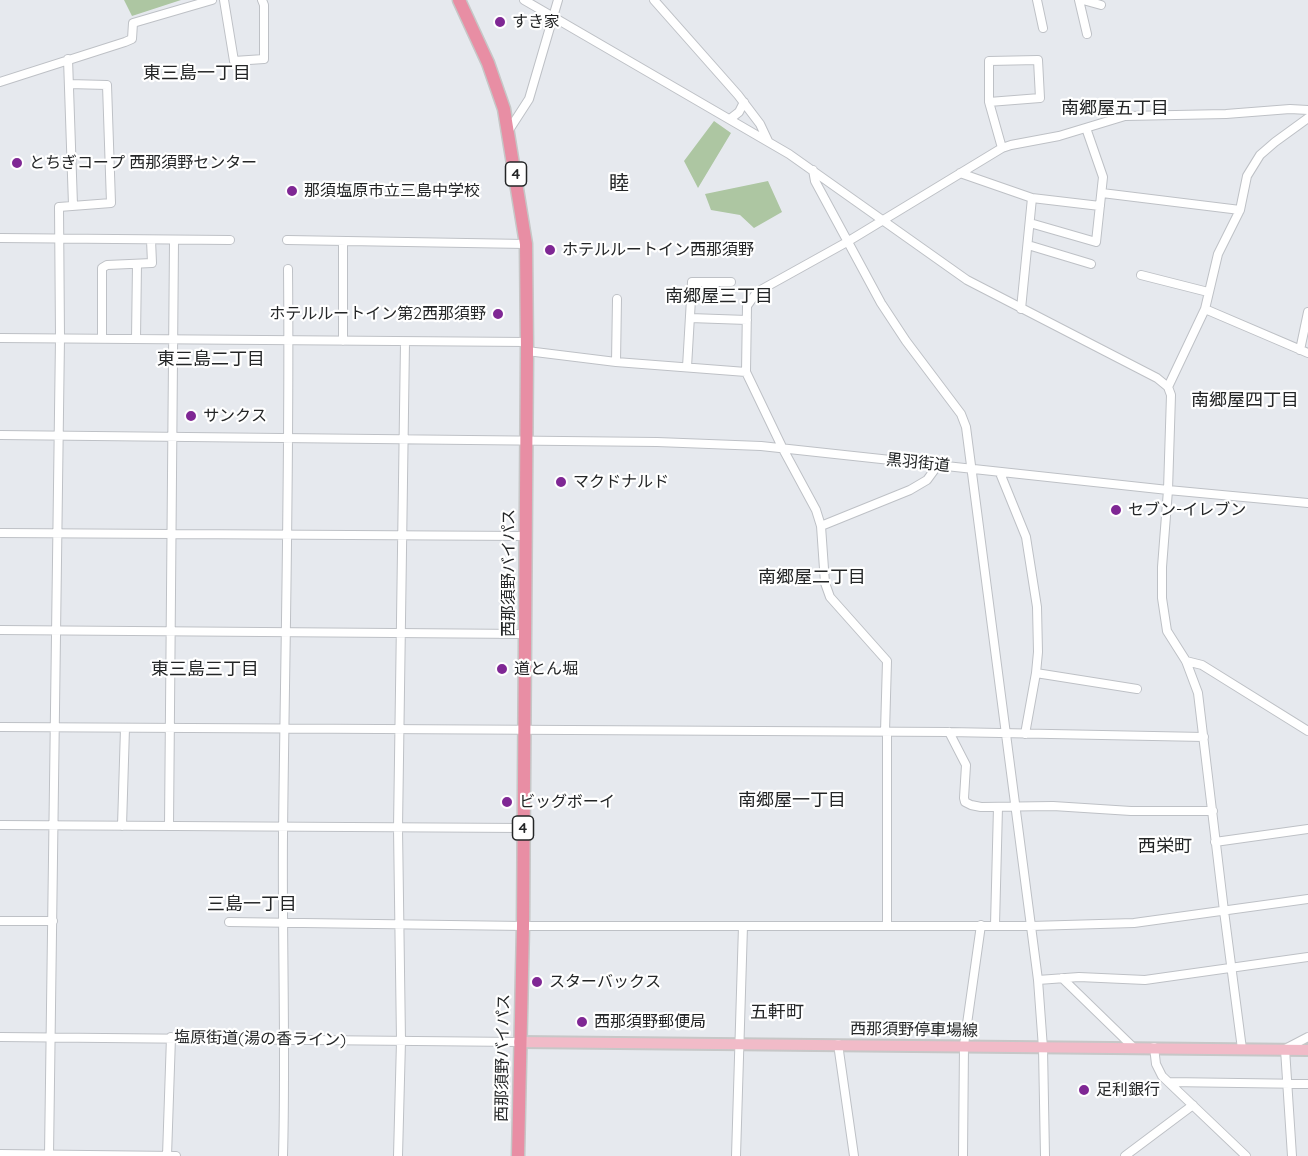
<!DOCTYPE html>
<meta charset="utf-8">
<style>
body{margin:0}
canvas{display:block;background:#e6e9ee}
</style>
<canvas width="1308" height="1156"></canvas>
<script>
const ctx = document.querySelector('canvas').getContext('2d');
ctx.lineJoin = 'round';
function paint(path, color) {
  ctx.fillStyle = color;
  ctx.fill(path, 'evenodd');
}
function stroke(path, color, width, dash) {
  ctx.strokeStyle = color;
  ctx.lineWidth = width;
  ctx.lineCap = dash ? 'butt' : 'round';
  ctx.setLineDash(dash || []);
  ctx.stroke(path);
}
function write(font, color, halo, rows, align = 'center') {
  ctx.font = font + ' Quicksand,"Noto Sans JP",sans-serif';
  ctx.lineWidth = 4.5;
  ctx.setLineDash([]);
  ctx.textBaseline = 'middle';
  ctx.strokeStyle = halo;
  ctx.fillStyle = color;
  for (const [text, x, y, turn = 0] of rows) {
    ctx.save();
    ctx.translate(x, y);
    ctx.rotate((+turn || 0) * Math.PI / 180);
    ctx.textAlign = isNaN(turn) ? turn : align;
    if (halo) ctx.strokeText(text, 0, 0);
    ctx.fillText(text, 0, 0);
    ctx.restore();
  }
}
paint(new Path2D(`
 M 124,0 L 181,0 L 132,16 Z
 M 714,121 L 731,133 L 698,188 L 684,161 Z
 M 768,181 L 782,212 L 754,228 L 740,215 L 711,210 L 705,194 Z`), '#adc6a2');
const minor = new Path2D(`
 M 224,0 L 234,61 L 264,59 L 264,5 L 262,0
 M 524,0 L 789,154 L 967,280 L 1157,378 L 1168,387 L 1171,395 L 1168,490 L 1162,567 L 1162,598 L 1167,631 L 1186,661 L 1198,693 L 1224,911 L 1242,1049
 M 654,0 L 738,95 L 760,124 L 768,141
 M 1037,0 L 1043,28
 M 1079,0 L 1087,34
 M 1083,0 L 1101,5
 M 68,59 L 73,205
 M 0,82 L 125,42 L 132,39 L 133,23 L 212,0
 M 989,102 L 1040,98 L 1038,60 L 989,61 L 989,102 L 1002,148
 M 730,119 L 739,112 L 744,102
 M 509,130 L 529,99 L 558,0
 M 813,170 L 815,181 L 881,303 L 906,341 L 961,414 L 966,427 L 1038,980 L 1043,1048 L 1045,1156
 M 960,173 L 1032,198 L 1100,206
 M 1102,193 L 1240,210
 M 1030,223 L 1096,242 L 1103,177 L 1086,128
 M 0,238 L 230,240
 M 287,240 L 526,244
 M 1028,245 L 1091,264
 M 1141,275 L 1208,292
 M 1021,309 L 1032,198
 M 1205,309 L 1308,353
 M 690,318 L 747,320
 M 0,338 L 527,342
 M 102,338 L 102,268 L 107,265 L 152,263 L 151,240
 M 136,339 L 137,264
 M 343,341 L 343,241
 M 1300,350 L 1308,312
 M 527,351 L 616,362 L 746,372
 M 616,362 L 617,299
 M 687,367 L 692,282 L 731,282
 M 1168,387 L 1205,309 L 1218,254 L 1240,210 L 1247,176 L 1260,155 L 1275,142 L 1308,118
 M 0,435 L 657,442 L 761,446 L 1168,490 L 1308,503
 M 1000,473 L 1026,537 L 1037,607 L 1038,652 L 1036,673 L 1025,734
 M 821,526 L 910,490 L 927,480 L 938,465
 M 0,533 L 525,536
 M 0,630 L 525,634
 M 1186,661 L 1202,665 L 1308,731
 M 1036,673 L 1137,689
 M 0,727 L 949,732 L 1204,737
 M 885,732 L 887,661 L 830,597 L 825,583 L 821,526 L 816,510 L 783,449 L 746,372 L 747,306 L 757,292 L 847,242 L 1002,148 L 1011,145 L 1059,136 L 1125,116 L 1226,114 L 1290,109 L 1308,110
 M 887,732 L 887,926
 M 949,732 L 966,765 L 964,798 L 965,802 L 971,805 L 981,807 L 1053,806 L 1131,811 L 1213,811
 M 0,825 L 523,828
 M 122,826 L 125,728
 M 169,826 L 174,241
 M 1215,842 L 1308,829
 M 0,921 L 53,921
 M 229,922 L 523,926 L 1031,926 L 1134,923 L 1308,899
 M 995,925 L 998,807
 M 1062,978 L 1133,1047
 M 1038,980 L 1079,977 L 1145,980 L 1308,957
 M 0,1037 L 519,1042
 M 838,1044 L 854,1156
 M 1154,1047 L 1156,1064 L 1162,1076 L 1246,1156
 M 1169,1082 L 1308,1084
 M 0,1154 L 176,1156
 M 49,1156 L 60,338 L 59,207 L 111,203 L 107,85 L 69,84
 M 167,1156 L 171,1037
 M 283,1156 C 286,1049 282,942 283,835 C 285,646 290,458 288,269
 M 398,1156 L 401,1041 L 398,828 L 405,342
 M 736,1156 L 743,926
 M 963,1156 L 964,1045 L 981,925
 M 1125,1156 L 1193,1105
 M 1292,1156 L 1285,1049 L 1308,1037`);
const major = new Path2D(`
 M 519,1042 L 1308,1050`);
const highway = new Path2D(`
 M 459,0 L 488,63 L 504,109 L 526,244 L 527,351 L 523,926 L 518,1156`);
stroke(minor, '#bec1c6', 10);
stroke(major, '#c6c7c7', 14);
stroke(highway, '#c6c7c7', 15);
stroke(minor, '#fff', 8);
stroke(major, '#f1bbc8', 10);
stroke(highway, '#e88ea4', 12);
for (const [x, y, r, color] of [
 [500,22,6,"#7f2794"],
 [17,163,6,"#7f2794"],
 [292,191,6,"#7f2794"],
 [550,250,6,"#7f2794"],
 [498,314,6,"#7f2794"],
 [191,416,6,"#7f2794"],
 [561,482,6,"#7f2794"],
 [1116,510,6,"#7f2794"],
 [502,669,6,"#7f2794"],
 [507,802,6,"#7f2794"],
 [537,982,6,"#7f2794"],
 [582,1022,6,"#7f2794"],
 [1084,1090,6,"#7f2794"]
]) {
  const dot = new Path2D();
  dot.arc(x, y, r, 0, 2 * Math.PI);
  ctx.fillStyle = color;
  ctx.fill(dot);
  stroke(dot, '#fff', 2);
}
for (const [x, y, w] of [
 [516,174,21],
 [523,828,21]
]) {
  const box = new Path2D();
  box.roundRect(x - w / 2, y - 12, w, 24, 4.5);
  ctx.fillStyle = '#fff';
  ctx.fill(box);
  stroke(box, '#242627', 1.5);
}
write('bold 15px', '#242627', null, [
 ["4",516,174],
 ["4",523,828]
]);
write('16px', '#242627', '#fff', [
 ["すき家",512,22],
 ["とちぎコープ 西那須野センター",29,163],
 ["那須塩原市立三島中学校",304,191],
 ["ホテルルートイン西那須野",562,250],
 ["ホテルルートイン第2西那須野",486,314,"right"],
 ["サンクス",203,416],
 ["マクドナルド",573,482],
 ["セブン-イレブン",1128,510],
 ["道とん堀",514,669],
 ["ビッグボーイ",519,802],
 ["スターバックス",549,982],
 ["西那須野郵便局",594,1022],
 ["足利銀行",1096,1090]
], 'left');
write('16px', '#242627', '#fff', [
 ["黒羽街道",918,463,6],
 ["西那須野バイパス",509,573,-90],
 ["西那須野停車場線",914,1030,1],
 ["塩原街道(湯の香ライン)",260,1039,1],
 ["西那須野バイパス",503,1058,-89]
]);
write('18px', '#242627', '#fff', [
 ["東三島一丁目",197,74],
 ["南郷屋五丁目",1115,109],
 ["南郷屋三丁目",719,297],
 ["東三島二丁目",211,360],
 ["南郷屋四丁目",1245,401],
 ["南郷屋二丁目",812,578],
 ["東三島三丁目",205,670],
 ["南郷屋一丁目",792,801],
 ["西栄町",1165,847],
 ["三島一丁目",252,905],
 ["五軒町",777,1013]
]);
write('20px', '#242627', '#fff', [
 ["睦",619,184]
]);
</script>
